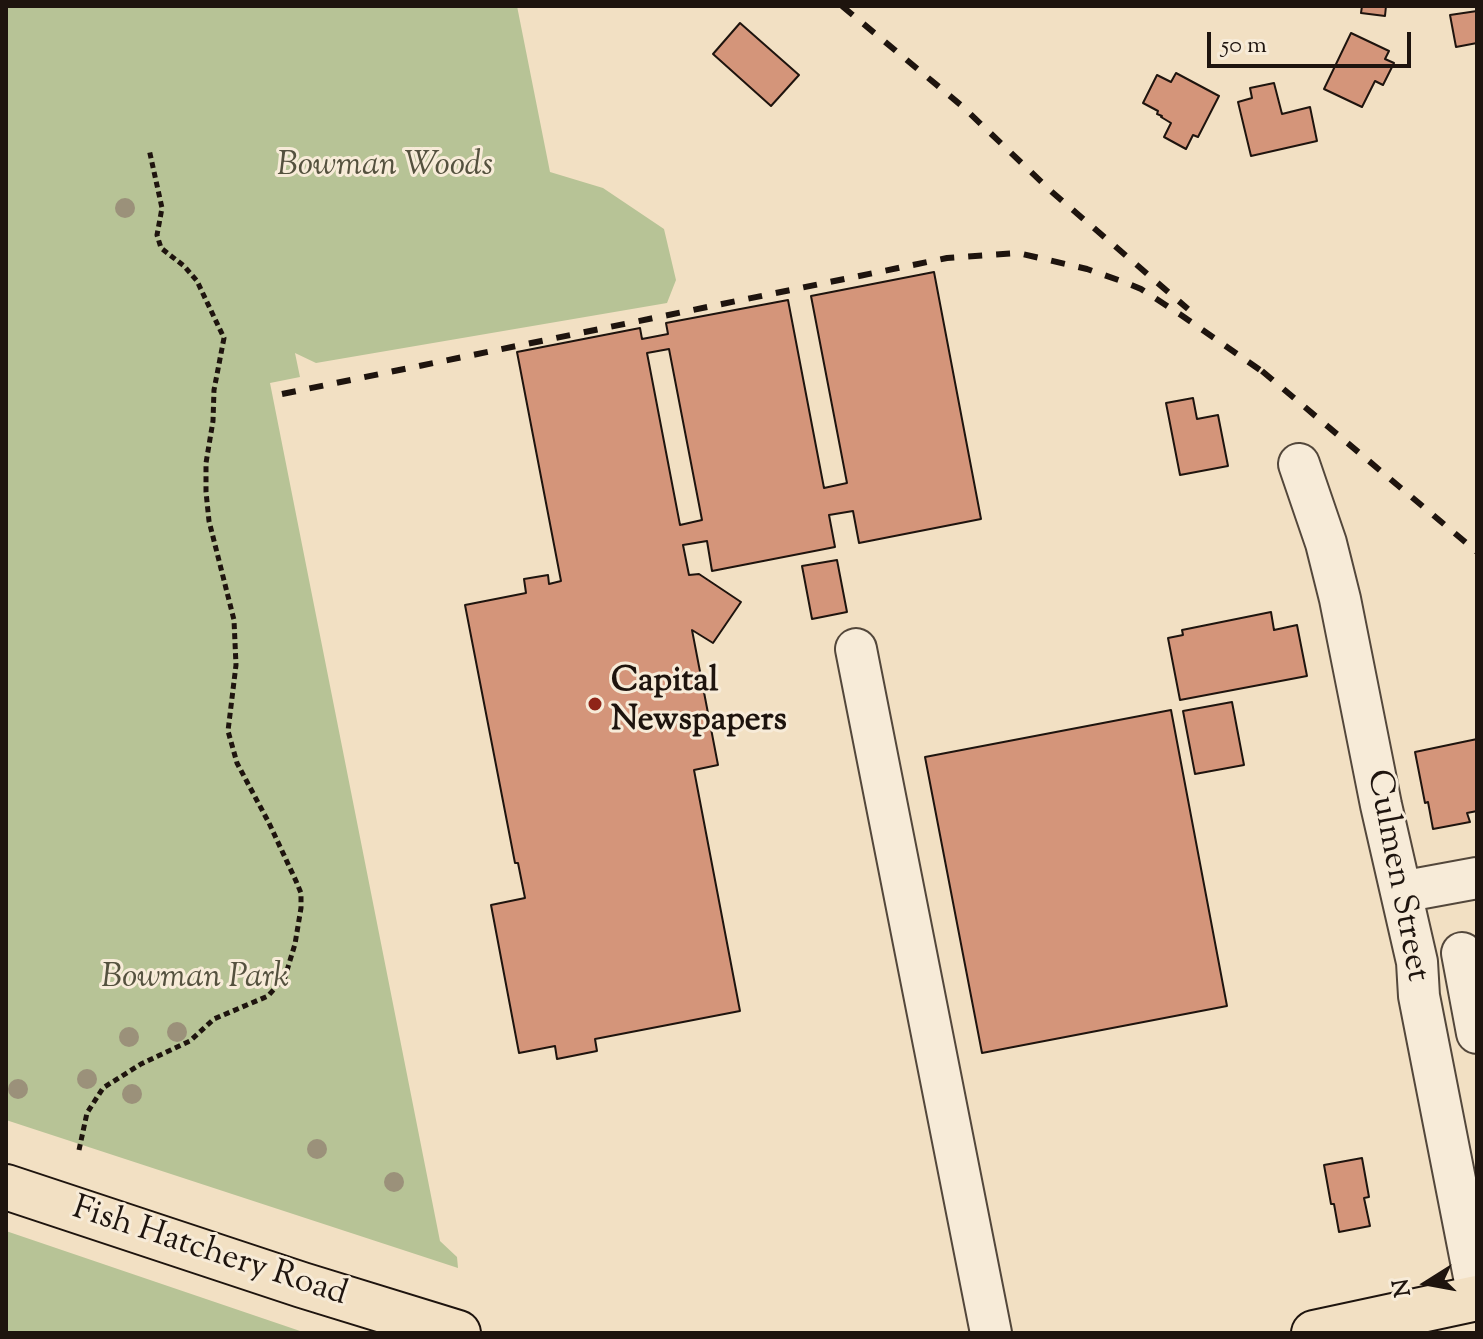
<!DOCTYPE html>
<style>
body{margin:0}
#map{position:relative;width:1483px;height:1339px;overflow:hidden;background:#f2e0c3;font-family:"Sorts Mill Goudy",serif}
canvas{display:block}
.frame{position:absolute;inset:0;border:8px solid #1e140e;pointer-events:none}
.north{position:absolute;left:1387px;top:1243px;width:80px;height:80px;-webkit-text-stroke:6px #f7ebd8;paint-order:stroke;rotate:259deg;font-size:22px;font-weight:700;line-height:32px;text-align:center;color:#1e140e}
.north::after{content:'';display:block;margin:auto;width:28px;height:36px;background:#1e140e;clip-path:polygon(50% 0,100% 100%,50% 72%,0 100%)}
.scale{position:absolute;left:1207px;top:32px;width:204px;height:36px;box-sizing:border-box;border:4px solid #1e140e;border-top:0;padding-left:10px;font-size:24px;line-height:28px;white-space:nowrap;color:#1e140e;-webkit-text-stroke:6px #f7ebd8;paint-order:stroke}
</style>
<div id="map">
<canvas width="1483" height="1339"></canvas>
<div class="frame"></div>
<div class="north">N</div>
<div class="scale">50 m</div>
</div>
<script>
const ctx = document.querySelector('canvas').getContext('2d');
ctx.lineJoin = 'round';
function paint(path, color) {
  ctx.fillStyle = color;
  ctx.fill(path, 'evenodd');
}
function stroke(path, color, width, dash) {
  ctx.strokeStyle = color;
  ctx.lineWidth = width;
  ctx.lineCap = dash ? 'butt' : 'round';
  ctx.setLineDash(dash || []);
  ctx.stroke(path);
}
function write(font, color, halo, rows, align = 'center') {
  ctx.font = font + ' "Sorts Mill Goudy",serif';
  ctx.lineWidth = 6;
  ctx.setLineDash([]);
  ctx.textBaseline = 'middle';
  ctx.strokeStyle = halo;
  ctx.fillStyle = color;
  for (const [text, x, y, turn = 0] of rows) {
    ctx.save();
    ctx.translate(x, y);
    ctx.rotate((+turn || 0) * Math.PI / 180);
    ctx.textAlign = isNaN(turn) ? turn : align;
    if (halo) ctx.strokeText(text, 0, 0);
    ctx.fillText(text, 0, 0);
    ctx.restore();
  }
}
paint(new Path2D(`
 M 6,6 L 517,6 L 550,172 L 603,188 L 664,229 L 676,280 L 667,303 L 316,363 L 295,353 L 300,377 L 270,383 L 440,1241 L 457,1257 L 458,1268 L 6,1120 Z
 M 6,1231 L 306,1333 L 6,1333 Z`), '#b7c396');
const building = new Path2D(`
 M 1362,6 L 1386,6 L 1385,16 L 1361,13 Z
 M 1477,11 L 1477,43 L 1456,47 L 1450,15 Z
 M 740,23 L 799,75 L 771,106 L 713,54 Z
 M 1351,33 L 1389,51 L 1385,59 L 1394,63 L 1383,85 L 1375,81 L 1362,107 L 1324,89 Z
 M 1176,73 L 1219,96 L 1198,137 L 1193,135 L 1186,149 L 1164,137 L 1171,123 L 1161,117 L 1162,116 L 1157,114 L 1158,111 L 1143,103 L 1157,75 L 1171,82 Z
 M 1274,83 L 1282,114 L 1310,107 L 1317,141 L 1251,156 L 1238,102 L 1252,98 L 1250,88 Z
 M 934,272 L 981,519 L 859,543 L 853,511 L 829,515 L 835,547 L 712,571 L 707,541 L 683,545 L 689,575 L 699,574 L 741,602 L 713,643 L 692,630 L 718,765 L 694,770 L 740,1011 L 595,1039 L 597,1051 L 557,1059 L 555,1046 L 519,1053 L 491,905 L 525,898 L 518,863 L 515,863 L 465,605 L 526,593 L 524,579 L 548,575 L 549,584 L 561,581 L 517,352 L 640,328 L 642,339 L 668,334 L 666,323 L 788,300 L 824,488 L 847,483 L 811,296 ZM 669,349 L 702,520 L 680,525 L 647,353 Z
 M 1193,398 L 1197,419 L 1218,415 L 1228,466 L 1180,475 L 1166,403 Z
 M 837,560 L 847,612 L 812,619 L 802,566 Z
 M 1271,612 L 1274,630 L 1297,625 L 1307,676 L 1180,700 L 1168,638 L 1183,635 L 1182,630 Z
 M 1232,702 L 1244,765 L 1195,774 L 1183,711 Z
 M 1171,710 L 1227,1006 L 982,1053 L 925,757 Z
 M 1477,739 L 1477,811 L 1467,813 L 1470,822 L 1433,829 L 1428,802 L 1425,803 L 1415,752 Z
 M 1362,1158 L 1369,1197 L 1364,1198 L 1370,1226 L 1339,1232 L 1334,1204 L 1331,1204 L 1324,1165 Z`);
paint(building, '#d4957a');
stroke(building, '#1e140e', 2);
const minor = new Path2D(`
 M 1299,464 L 1326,543 L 1340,599 L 1381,805 L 1417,962 L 1419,996 L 1477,1292
 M 856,649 L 991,1333
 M 1401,892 L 1477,878
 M 1462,953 L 1477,1033`);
const major = new Path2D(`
 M 6,1187 L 302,1285 L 458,1333
 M 1314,1333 L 1477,1298`);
stroke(minor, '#53473b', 44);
stroke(major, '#1e140e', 48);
stroke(new Path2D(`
 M 79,1150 L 87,1113 L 103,1088 L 141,1064 L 190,1041 L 214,1019 L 268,996 L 285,977 L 295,944 L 301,908 L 301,893 L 296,881 L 269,823 L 237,763 L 228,731 L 236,665 L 234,620 L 209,521 L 206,492 L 206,463 L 213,421 L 214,390 L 224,338 L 197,281 L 184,266 L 161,248 L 157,235 L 162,208 L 149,149`), '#1e140e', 5, [6, 4]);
stroke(minor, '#f7ebd8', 40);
stroke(major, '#f2e0c3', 44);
stroke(new Path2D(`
 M 842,6 L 962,106 L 1052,192 L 1188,309
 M 1262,371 L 1477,552
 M 282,394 L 947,258 L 1018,253 L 1087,269 L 1124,282 L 1141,289 L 1181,315 L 1270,377`), '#1e140e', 6, [14, 14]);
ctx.fillStyle = '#9b917a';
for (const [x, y] of [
 [125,208],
 [177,1032],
 [129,1037],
 [87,1079],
 [18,1089],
 [132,1094],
 [317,1149],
 [394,1182]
]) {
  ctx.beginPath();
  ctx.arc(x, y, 10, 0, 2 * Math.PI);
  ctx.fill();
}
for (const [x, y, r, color] of [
 [595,704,8,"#8f2418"]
]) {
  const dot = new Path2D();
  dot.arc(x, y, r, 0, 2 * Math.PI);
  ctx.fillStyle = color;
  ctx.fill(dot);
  stroke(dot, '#f7ebd8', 3);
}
write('italic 34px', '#54513e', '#f7ebd8', [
 ["Bowman Woods",385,168],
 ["Bowman Park",195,980]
]);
write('bold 34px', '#1e140e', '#f7ebd8', [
 ["Capital",611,684],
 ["Newspapers",611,723]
], 'left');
write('34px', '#1e140e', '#f7ebd8', [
 ["Culmen Street",1395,876,79],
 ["Fish Hatchery Road",209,1254,18]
]);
</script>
